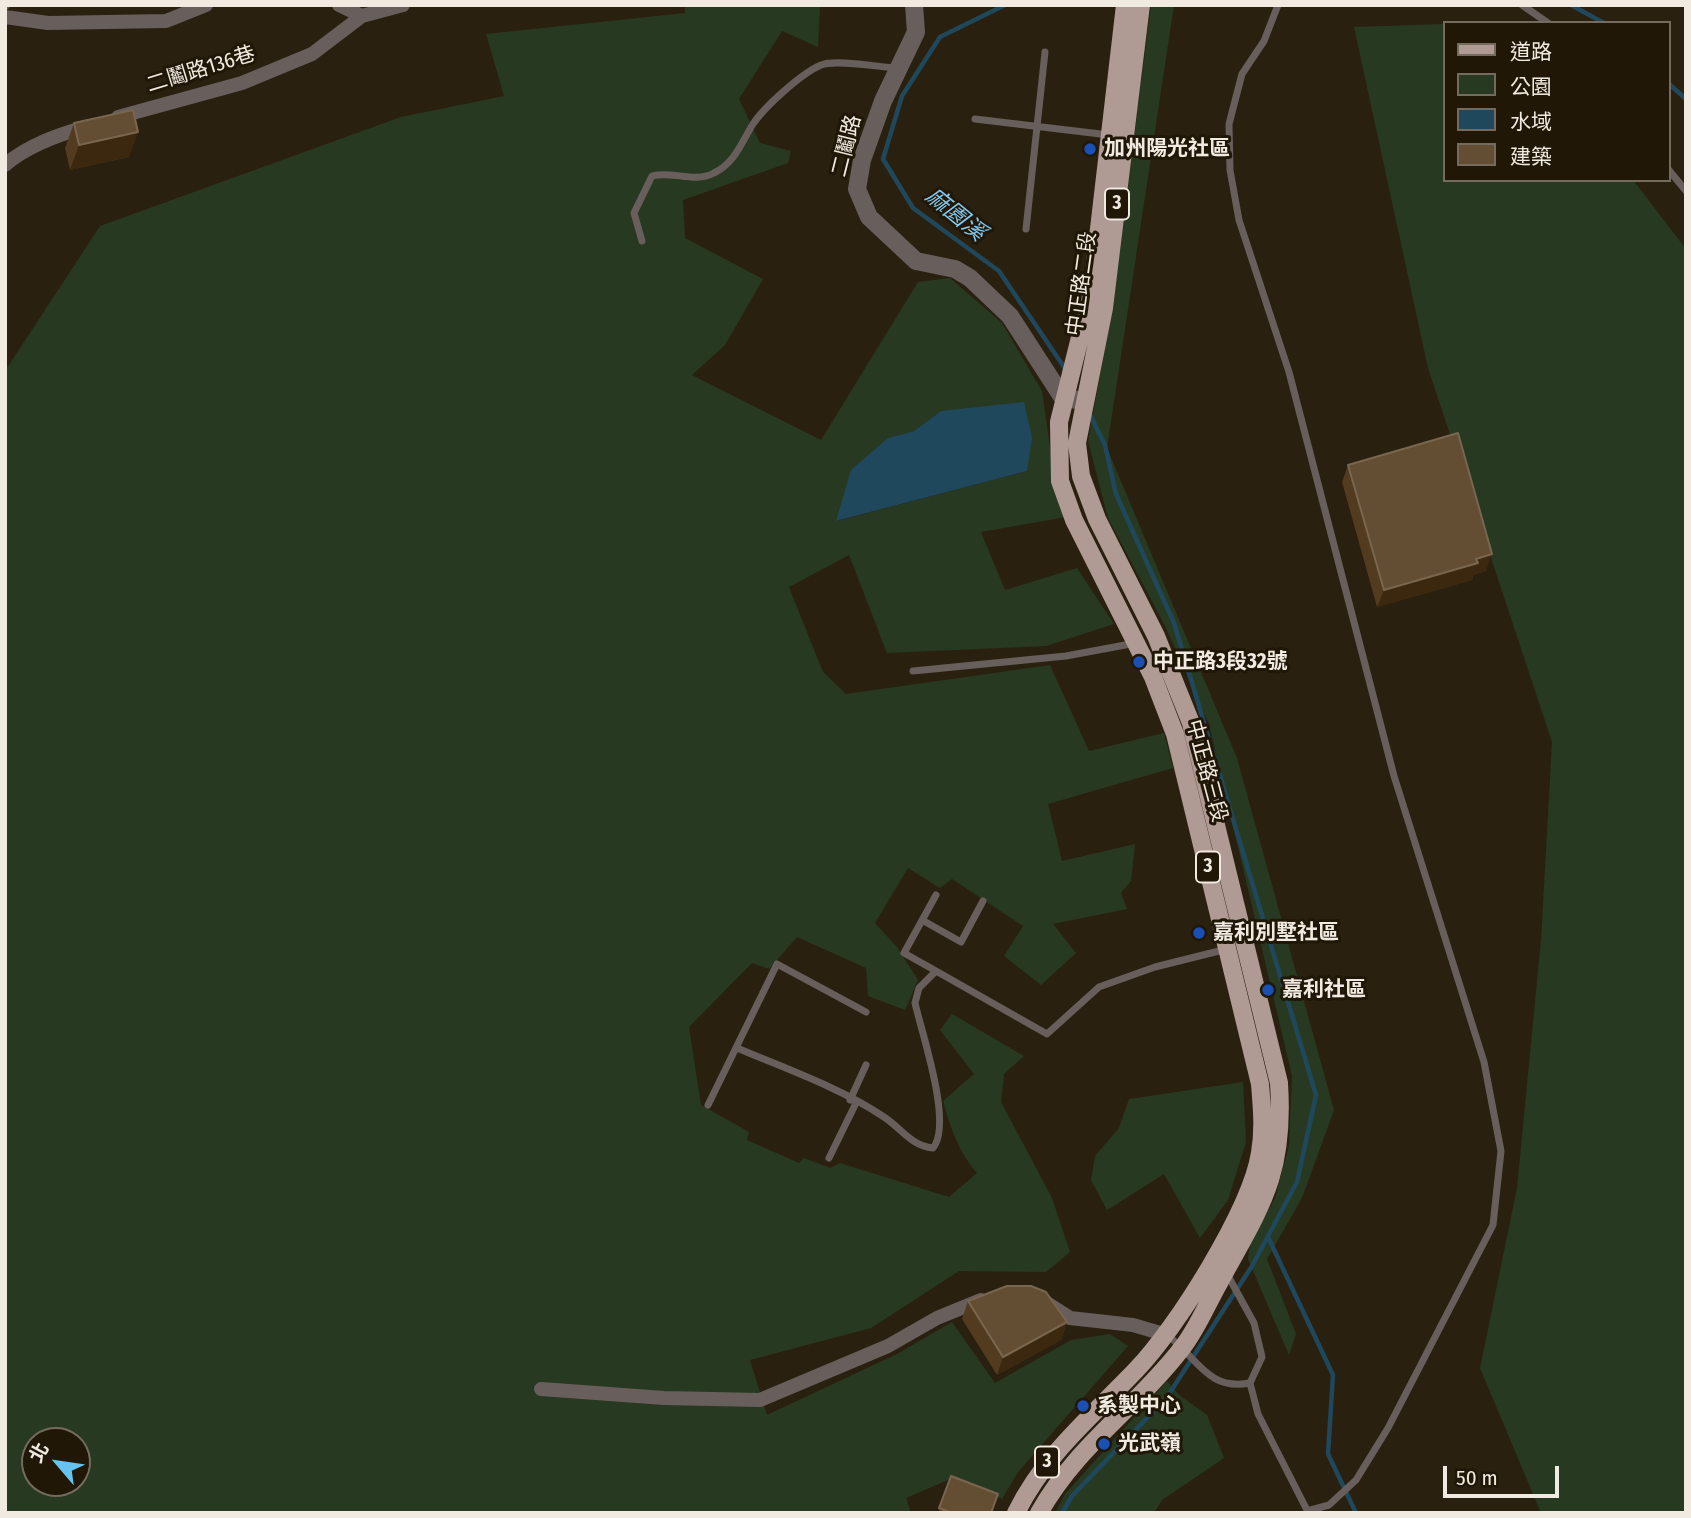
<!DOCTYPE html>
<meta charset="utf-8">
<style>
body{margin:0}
#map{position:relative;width:1691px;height:1518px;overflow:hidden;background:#2a2010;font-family:"Fira Sans Condensed","Noto Sans TC",sans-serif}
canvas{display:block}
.frame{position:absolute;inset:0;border:7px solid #f1eae0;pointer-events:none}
.legend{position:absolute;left:1443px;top:21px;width:228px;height:161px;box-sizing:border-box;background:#201707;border:2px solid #746b5e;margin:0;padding:9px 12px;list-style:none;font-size:21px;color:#f1eae0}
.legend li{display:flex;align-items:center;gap:14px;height:35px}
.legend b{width:35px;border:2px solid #746b5e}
.north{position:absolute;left:21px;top:1427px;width:70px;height:70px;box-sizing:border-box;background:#201707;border:2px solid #746b5e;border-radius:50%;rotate:299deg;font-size:19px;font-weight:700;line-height:28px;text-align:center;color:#f1eae0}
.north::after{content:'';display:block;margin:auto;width:24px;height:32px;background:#67c4f0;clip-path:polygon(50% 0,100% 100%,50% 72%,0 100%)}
.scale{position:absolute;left:1443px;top:1466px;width:116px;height:32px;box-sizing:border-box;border:4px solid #f1eae0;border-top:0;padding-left:9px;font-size:21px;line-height:24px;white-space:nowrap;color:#f1eae0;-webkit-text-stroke:5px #201707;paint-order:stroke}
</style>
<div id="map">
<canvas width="1691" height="1518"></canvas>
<div class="frame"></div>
<ul class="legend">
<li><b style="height:9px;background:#af9a94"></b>道路</li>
<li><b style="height:19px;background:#283922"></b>公園</li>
<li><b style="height:19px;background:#20485c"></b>水域</li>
<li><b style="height:19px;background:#634e33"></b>建築</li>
</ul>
<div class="north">北</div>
<div class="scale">50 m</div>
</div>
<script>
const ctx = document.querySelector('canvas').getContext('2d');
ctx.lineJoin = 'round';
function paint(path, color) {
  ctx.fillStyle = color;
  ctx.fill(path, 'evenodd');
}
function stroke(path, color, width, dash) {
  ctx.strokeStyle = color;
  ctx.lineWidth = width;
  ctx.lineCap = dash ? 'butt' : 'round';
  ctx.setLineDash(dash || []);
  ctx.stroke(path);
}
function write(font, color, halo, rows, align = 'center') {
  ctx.font = font + ' "Fira Sans Condensed","Noto Sans TC",sans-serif';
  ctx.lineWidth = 6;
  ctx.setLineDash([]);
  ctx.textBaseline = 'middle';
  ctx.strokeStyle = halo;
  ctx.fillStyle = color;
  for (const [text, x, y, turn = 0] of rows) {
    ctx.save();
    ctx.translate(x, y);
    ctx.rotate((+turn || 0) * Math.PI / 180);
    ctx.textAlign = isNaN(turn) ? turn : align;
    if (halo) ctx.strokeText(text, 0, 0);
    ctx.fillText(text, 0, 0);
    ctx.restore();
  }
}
paint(new Path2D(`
 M 685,5 L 820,5 L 818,47 L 782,31 L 739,99 L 760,143 L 791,151 L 788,163 L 683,200 L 685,238 L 763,279 L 725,345 L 692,375 L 821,440 L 918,282 L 950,278 L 1002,323 L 1042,391 L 1055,482 L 1066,517 L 981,532 L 1005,590 L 1077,568 L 1114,624 L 1046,646 L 887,653 L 849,555 L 789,587 L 823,672 L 846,694 L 1050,665 L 1089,751 L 1164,733 L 1173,768 L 1048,804 L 1062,861 L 1135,844 L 1131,881 L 1121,893 L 1127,909 L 1053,924 L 1076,953 L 1041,985 L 1004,956 L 1023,926 L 952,879 L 940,888 L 908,868 L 875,923 L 897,947 L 918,980 L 905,1010 L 868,996 L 866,968 L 797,937 L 769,969 L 752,963 L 689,1027 L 701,1105 L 749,1132 L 747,1140 L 799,1163 L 804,1158 L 830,1168 L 840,1163 L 949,1197 L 977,1173 C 958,1151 951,1129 943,1101 L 974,1074 L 940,1030 L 952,1014 L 1024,1056 L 1004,1074 L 1001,1102 L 1052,1198 L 1070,1252 L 1046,1272 L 959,1271 L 871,1328 L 750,1360 L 767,1415 L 897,1354 L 952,1322 L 995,1383 L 1071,1340 L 1110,1334 L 1128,1346 L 1018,1472 L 1002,1499 L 955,1477 L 906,1498 L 911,1513 L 5,1513 L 5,371 L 100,226 L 401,117 L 504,96 L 486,34 L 685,13 ZM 941,411 L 1027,471 L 837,521 L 888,438 L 914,431 ZM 35,1441 L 77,1441 L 77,1483 L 35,1483 Z
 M 1151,5 L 1174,5 L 1107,448 L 1237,758 L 1334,1110 L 1302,1198 L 1267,1259 L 1296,1334 L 1289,1355 L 1248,1259 L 1250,1243 L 1275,1198 L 1289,1146 L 1292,1076 L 1209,724 L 1165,626 L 1108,518 L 1088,441 L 1113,305 Z
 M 1444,24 L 1444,180 L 1633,180 L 1686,249 L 1686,1513 L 1541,1513 L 1480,1368 L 1517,1188 L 1541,940 L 1552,742 L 1428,368 L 1354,27 Z
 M 1243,1082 L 1246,1142 L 1228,1200 L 1200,1238 L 1164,1174 L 1107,1210 L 1091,1180 L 1095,1156 L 1119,1128 L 1129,1099 Z
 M 1167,1381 L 1179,1395 L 1207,1415 L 1224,1458 L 1162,1500 L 1154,1513 L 1055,1513 L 1065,1494 Z`), '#283922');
paint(new Path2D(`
 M 1024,402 L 1032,438 L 1027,471 L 836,521 L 851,470 L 888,438 L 914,431 L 941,411 Z`), '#20485c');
stroke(new Path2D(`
 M 1005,5 L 940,37 L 902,96 L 883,159 L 913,208 L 999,271 L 1066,370
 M 1571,5 L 1604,23
 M 1668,83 L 1686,99
 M 1268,1237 L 1333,1375 L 1328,1454 L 1356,1513
 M 1062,1513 L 1072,1496 L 1167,1397 L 1252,1266 L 1297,1182 L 1316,1095 L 1174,623 L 1116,494 L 1105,445 L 1090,415`), '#20485c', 4.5);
stroke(new Path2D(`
 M 1278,5 L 1264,41 L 1242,74 L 1229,124 L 1230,170 L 1239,220 L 1289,372 L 1394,776 L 1484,1062 L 1501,1151 L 1493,1225 L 1388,1428 L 1356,1480 L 1329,1505 L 1307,1511
 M 1522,5 L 1548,23
 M 5,7 L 7,5
 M 975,119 L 1109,135
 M 1668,169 L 1686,191
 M 1026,229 L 1045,52
 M 642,241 L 634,213 L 652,176 C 673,170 693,184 714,173 C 735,163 741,143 753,124 C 765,106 802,73 821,65 C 835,59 879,67 896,68
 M 913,671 L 1066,656 L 1136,643
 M 922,920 L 961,942 L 983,901
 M 936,971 L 904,953 L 936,895
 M 737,1048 C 784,1068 841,1088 884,1117 C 901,1128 911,1146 933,1148 C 953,1124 922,1034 915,1003 L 919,988 L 936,971 L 1047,1034 L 1099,987 L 1155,967 L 1227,949
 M 850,1100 L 866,1065
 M 708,1105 L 777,964 L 866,1012
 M 829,1158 L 856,1103
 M 1227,1274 L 1254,1323 L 1262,1357 L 1250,1383 L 1258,1414 L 1308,1512
 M 1167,1335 C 1198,1358 1207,1391 1250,1383`), '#685e5b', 7);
stroke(new Path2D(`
 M 339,5 L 362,16
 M 5,17 L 48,23 L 166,21 L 206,5
 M 118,117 L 242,83 L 312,54 L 362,16 L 403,5
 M 5,165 C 28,145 60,134 89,126
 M 1045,1302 L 1070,1318 L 1133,1325 L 1167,1335
 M 541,1389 L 664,1398 L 760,1400 L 888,1346 L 937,1318 L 981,1300`), '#685e5b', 14);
stroke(new Path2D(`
 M 914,5 L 916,32 L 883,101 L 862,160 L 857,189 L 869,217 L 916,261 L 955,269 L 970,278 L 1010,316 L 1063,398 L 1085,401`), '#685e5b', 18);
stroke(new Path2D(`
 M 1016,1513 C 1045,1454 1092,1416 1136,1370 C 1176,1329 1251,1210 1260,1153 C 1264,1130 1262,1108 1260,1084 L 1175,734 L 1153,677 L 1074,520 L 1060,481 L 1059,422 L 1092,289 L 1125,5
 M 1039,1513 C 1078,1444 1136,1408 1182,1348 C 1197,1329 1207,1304 1219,1283 C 1261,1206 1285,1175 1279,1083 L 1191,723 L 1156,636 L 1097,519 L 1081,476 L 1077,443 L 1104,308 L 1141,5`), '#af9a94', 18);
paint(new Path2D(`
 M 74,123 L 129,157 L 70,170 L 65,148 Z
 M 1348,465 L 1486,571 L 1473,575 L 1472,580 L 1377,607 L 1342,482 Z
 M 968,1301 L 1067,1322 L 1061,1340 L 997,1375 L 962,1319 Z
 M 951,1476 L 992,1513 L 938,1513 Z`), '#523b1e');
paint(new Path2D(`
 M 138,132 L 129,157 L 70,170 L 79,145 Z
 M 1492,554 L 1486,571 L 1473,575 L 1472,580 L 1377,607 L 1384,590 Z
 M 1067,1322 L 1061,1340 L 997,1375 L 1003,1357 Z`), '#3b280f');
const building = new Path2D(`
 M 133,110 L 138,132 L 79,145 L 74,123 Z
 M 1458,433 L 1492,554 L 1476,559 L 1478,563 L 1384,590 L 1348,465 Z
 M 1007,1286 L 1031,1286 L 1046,1292 L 1067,1322 L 1003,1357 L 968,1301 Z
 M 951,1476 L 998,1494 L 991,1513 L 952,1513 L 939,1508 Z`);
paint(building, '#634e33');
stroke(building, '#79664e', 2);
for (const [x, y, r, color] of [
 [1090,149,7,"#1a4fb4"],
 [1139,662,7,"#1a4fb4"],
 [1199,933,7,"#1a4fb4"],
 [1268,990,7,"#1a4fb4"],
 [1083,1406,7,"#1a4fb4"],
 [1104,1444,7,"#1a4fb4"]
]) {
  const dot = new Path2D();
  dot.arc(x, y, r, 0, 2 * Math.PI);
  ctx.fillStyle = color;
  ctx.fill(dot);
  stroke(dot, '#201707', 2.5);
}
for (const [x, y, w] of [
 [1117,204,24],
 [1208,867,24],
 [1047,1462,24]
]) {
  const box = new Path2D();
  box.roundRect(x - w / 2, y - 15.5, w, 31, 5);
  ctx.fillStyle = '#201707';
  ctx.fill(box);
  stroke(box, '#f1eae0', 2);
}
write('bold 19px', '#f1eae0', null, [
 ["3",1117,204],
 ["3",1208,867],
 ["3",1047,1462]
]);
write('21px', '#f1eae0', '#201707', [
 ["二鬮路136巷",201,70,-17],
 ["二鬮路",847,146,-76],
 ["中正路二段",1082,284,-82],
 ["中正路三段",1206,771,75]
]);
write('bold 21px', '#f1eae0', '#201707', [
 ["加州陽光社區",1104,149],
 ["中正路3段32號",1153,662],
 ["嘉利別墅社區",1213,933],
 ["嘉利社區",1282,990],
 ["系製中心",1097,1406],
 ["光武嶺",1118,1444]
], 'left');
write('italic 23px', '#84c8ed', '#201707', [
 ["麻園溪",955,215,39]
]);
</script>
